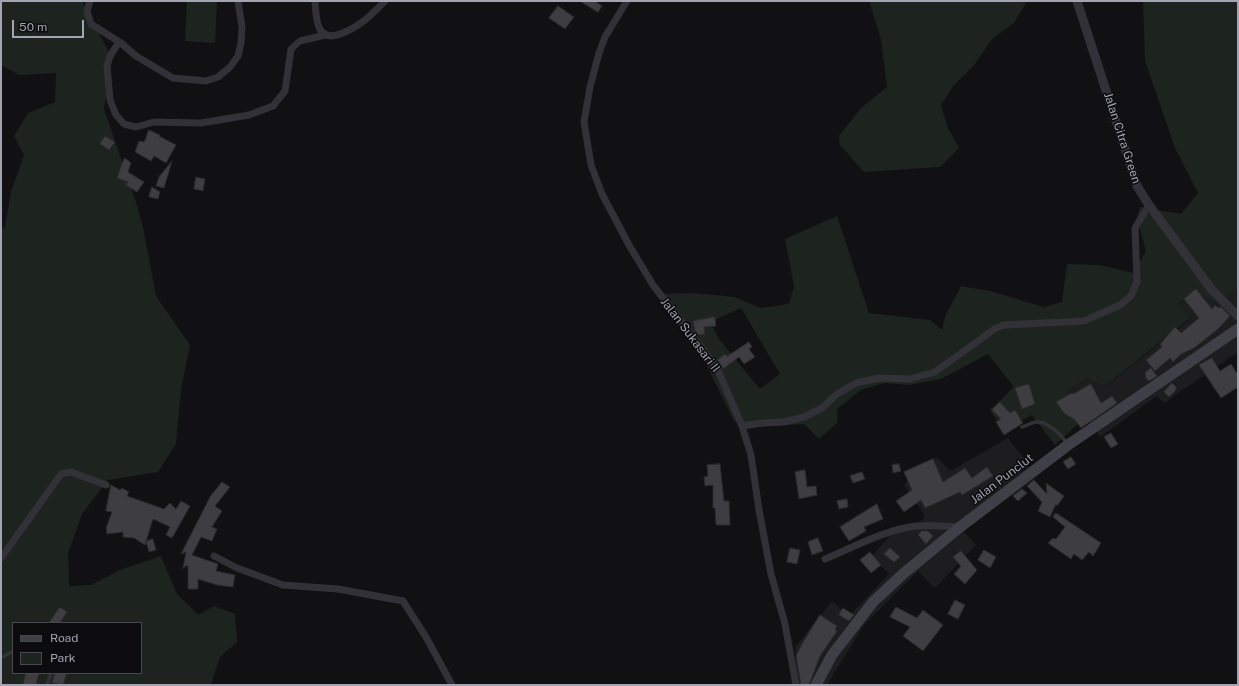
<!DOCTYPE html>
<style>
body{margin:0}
#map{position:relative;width:1239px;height:686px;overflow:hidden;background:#111012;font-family:"Public Sans",sans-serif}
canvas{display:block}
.frame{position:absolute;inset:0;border:2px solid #a2a4b2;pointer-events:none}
.legend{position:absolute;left:12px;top:622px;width:130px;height:52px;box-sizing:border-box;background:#0c0b0d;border:1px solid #48484f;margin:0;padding:5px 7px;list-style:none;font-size:12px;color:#a2a4b2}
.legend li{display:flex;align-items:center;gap:8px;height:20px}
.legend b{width:20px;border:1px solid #48484f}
.scale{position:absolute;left:12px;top:20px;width:72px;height:18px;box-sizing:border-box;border:2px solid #a2a4b2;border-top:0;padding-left:5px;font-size:12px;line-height:14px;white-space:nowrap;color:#a2a4b2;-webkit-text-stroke:3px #0c0b0d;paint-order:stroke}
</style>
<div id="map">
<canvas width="1239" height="686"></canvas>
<div class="frame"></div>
<ul class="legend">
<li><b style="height:5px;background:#3f4047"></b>Road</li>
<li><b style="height:11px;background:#1d241f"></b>Park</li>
</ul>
<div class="scale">50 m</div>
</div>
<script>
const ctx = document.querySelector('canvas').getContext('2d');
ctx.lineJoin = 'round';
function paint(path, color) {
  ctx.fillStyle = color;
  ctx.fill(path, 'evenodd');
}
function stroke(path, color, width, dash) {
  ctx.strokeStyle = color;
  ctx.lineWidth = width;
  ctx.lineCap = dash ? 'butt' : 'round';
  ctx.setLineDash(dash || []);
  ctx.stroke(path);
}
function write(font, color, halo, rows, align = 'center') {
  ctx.font = font + ' "Public Sans",sans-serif';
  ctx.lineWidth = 3;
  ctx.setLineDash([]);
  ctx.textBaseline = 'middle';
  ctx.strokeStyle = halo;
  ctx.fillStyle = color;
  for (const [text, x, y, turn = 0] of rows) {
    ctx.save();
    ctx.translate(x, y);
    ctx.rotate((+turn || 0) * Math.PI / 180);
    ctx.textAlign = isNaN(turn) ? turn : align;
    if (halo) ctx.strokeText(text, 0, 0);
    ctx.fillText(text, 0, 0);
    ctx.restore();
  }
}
paint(new Path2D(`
 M 1238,289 L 1238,352 L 1164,403 L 1157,396 L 1100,437 L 1067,391 L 1087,378 L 1106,386 L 1190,319 L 1178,304 L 1196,294 L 1215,303 Z
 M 1008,438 L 1030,466 L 956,523 L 976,545 L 935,588 L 918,571 L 864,625 L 827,685 L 797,685 L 795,647 L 832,601 L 849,616 L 889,574 L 871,557 L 892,533 L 923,520 L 924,514 L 904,485 L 919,467 L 937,457 L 950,471 Z`), '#1d1c1f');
paint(new Path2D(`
 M 1,1 L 82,1 L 112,58 L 104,109 L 135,199 L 143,227 L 156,296 L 190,345 L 181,389 L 176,444 L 158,472 L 108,480 L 82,514 L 68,553 L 69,586 L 91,585 L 120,570 L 161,556 L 177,594 L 198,615 L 214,606 L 235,614 L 237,642 L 220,657 L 211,684 L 212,685 L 1,685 L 1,227 L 5,228 L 11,192 L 24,155 L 14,136 L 28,113 L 55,102 L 56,73 L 19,75 L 1,65 ZM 13,623 L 141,623 L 141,673 L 13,673 Z
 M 187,1 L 217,1 L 215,43 L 185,41 Z
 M 869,1 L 1027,1 L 1014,23 L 992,39 L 974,65 L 954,85 L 941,105 L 948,128 L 959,148 L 940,167 L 864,172 L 840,145 L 839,136 L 861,108 L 887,87 L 881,39 Z
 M 1143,1 L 1238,1 L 1238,289 L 1215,303 L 1196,294 L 1178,303 L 1190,318 L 1105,386 L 1087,378 L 1067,391 L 1086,417 L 1055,445 L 1032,415 L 1004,430 L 990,410 L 1014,387 L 988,354 L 941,379 L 909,385 L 885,383 L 861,390 L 837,409 L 838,422 L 819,439 L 804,424 L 751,427 L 734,421 L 692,336 L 659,294 L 694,293 L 735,297 L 760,308 L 789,304 L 794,286 L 785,239 L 837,216 L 869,313 L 930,320 L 942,330 L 946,314 L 961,286 L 990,291 L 1044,307 L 1062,302 L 1067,264 L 1100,265 L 1133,273 L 1146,251 L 1137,217 L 1140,207 L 1181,214 L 1198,193 L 1175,148 L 1145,61 ZM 741,308 L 780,374 L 760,389 L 719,339 L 710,322 Z`), '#1d241f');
const building = new Path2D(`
 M 580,1 L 595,1 L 602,6 L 598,12 Z
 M 558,6 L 574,17 L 565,29 L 549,18 Z
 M 149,130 L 160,135 L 159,136 L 176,145 L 166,163 L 154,156 L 151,161 L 135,152 L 139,141 L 144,142 Z
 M 105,136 L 115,142 L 109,150 L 100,144 Z
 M 125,158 L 131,163 L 128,172 L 144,182 L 137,192 L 126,185 L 128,182 L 117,178 L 122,163 Z
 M 172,161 L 164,188 L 156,186 L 159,177 Z
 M 196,177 L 205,179 L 203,191 L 194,189 Z
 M 152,187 L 160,192 L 158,199 L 149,197 Z
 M 1196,289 L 1212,309 L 1215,305 L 1218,308 L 1221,307 L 1230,316 L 1218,329 L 1194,348 L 1181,354 L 1173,362 L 1170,358 L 1155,371 L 1146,360 L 1162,347 L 1160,344 L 1175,327 L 1181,333 L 1199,318 L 1184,299 Z
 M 715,317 L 716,326 L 704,327 L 705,334 L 698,335 L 695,331 L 693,321 Z
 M 749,342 L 752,347 L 749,349 L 755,357 L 744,364 L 739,357 L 723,369 L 717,360 L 725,354 L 727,356 Z
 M 1212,358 L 1220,371 L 1231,364 L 1238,375 L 1238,387 L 1221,398 L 1199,365 Z
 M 1151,368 L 1157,376 L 1149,381 L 1146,378 L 1145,373 Z
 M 1172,383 L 1176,387 L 1176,390 L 1169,397 L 1164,392 Z
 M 1029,384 L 1035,404 L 1022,409 L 1015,388 Z
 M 1091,384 L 1101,403 L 1112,396 L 1117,403 L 1081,428 L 1075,420 L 1064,413 L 1056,402 L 1072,393 L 1073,394 Z
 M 1000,402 L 1010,413 L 1015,410 L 1023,423 L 1004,435 L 996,422 L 1001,419 L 992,410 Z
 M 1111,433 L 1118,444 L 1111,448 L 1104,437 Z
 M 1071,457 L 1076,464 L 1068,469 L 1063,462 Z
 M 933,459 L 943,482 L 965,468 L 972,478 L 987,467 L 993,476 L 962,495 L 960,492 L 925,508 L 921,500 L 904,512 L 896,501 L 912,490 L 904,472 Z
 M 720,464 L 724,501 L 729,501 L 730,525 L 716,525 L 715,508 L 713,508 L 713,485 L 705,486 L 704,477 L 708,476 L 707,465 Z
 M 899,464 L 901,471 L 893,473 L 892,465 Z
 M 805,470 L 807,487 L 816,486 L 817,495 L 799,499 L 795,472 Z
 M 862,472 L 865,479 L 853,483 L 850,476 Z
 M 1034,480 L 1047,494 L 1046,483 L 1064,496 L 1057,506 L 1056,504 L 1050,517 L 1038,511 L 1042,502 L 1027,486 Z
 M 222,482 L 230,487 L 215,506 L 222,511 L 212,527 L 217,529 L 212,541 L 201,537 L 192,555 L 218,564 L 216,571 L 235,575 L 233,587 L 217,585 L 198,579 L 198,589 L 188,589 L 188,566 L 185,566 L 184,568 L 183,568 L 186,552 L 181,554 L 210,497 Z
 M 111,485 L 120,490 L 122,488 L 129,492 L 127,496 L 164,509 L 170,503 L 176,509 L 181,501 L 190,506 L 172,538 L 166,535 L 170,527 L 153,519 L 145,545 L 134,538 L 123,537 L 123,532 L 107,534 L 106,528 L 112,512 L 106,511 Z
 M 1022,489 L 1027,493 L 1018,501 L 1013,496 Z
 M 847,499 L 848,507 L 839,509 L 837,501 Z
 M 877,504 L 883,519 L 864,527 L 866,531 L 849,541 L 840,527 Z
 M 1056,513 L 1101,543 L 1093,556 L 1089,552 L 1082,560 L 1074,554 L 1071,559 L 1048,543 L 1053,538 L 1056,539 L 1065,527 L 1053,517 Z
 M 922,531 L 928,531 L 933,536 L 926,544 L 918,535 Z
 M 818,538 L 823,551 L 812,555 L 808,542 Z
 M 153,539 L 156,550 L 149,552 L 146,541 Z
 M 790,548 L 800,550 L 797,564 L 787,562 Z
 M 890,548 L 900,557 L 894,562 L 884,554 Z
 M 984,550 L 996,557 L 990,568 L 978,560 Z
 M 961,551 L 977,570 L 965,584 L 954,574 L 961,566 L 953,557 Z
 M 870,552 L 881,565 L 871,573 L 860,560 Z
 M 955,600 L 965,605 L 958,619 L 948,614 Z
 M 60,607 L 67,612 L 60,623 L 49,623 Z
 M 896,607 L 917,618 L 923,610 L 943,625 L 923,651 L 903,636 L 910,627 L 890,617 Z
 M 843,608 L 854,615 L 849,621 L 839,615 Z
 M 820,615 L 837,626 L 835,630 L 837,631 L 820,656 L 809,685 L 801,685 L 796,656 L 802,644 Z
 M 26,673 L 39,673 L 36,685 L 23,685 Z
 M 55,673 L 67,673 L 63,685 L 52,683 Z`);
paint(building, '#3d3d42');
stroke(building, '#2b2a2e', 1);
stroke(new Path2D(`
 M 1022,427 C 1026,426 1031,423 1035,422 C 1048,421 1061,434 1067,444
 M 1,658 L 13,651
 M 47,685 L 51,673`), '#323137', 3.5);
stroke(new Path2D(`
 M 90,1 L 87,11 L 91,24 L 121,43 L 136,56 L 173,78 L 206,81 L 218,77 L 230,67 L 238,56 L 241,43 L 242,27 L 238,1
 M 315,1 C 316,21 317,44 343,33 C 362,25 371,15 385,1
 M 627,1 L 605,37 L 599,53 L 590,87 L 584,122 L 591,165 L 602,194 L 629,245 L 653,285 L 717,368 L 742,426 L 751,455 L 759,510 L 771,574 L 785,624 L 796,685
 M 119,42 L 110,56 L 107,66 L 110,100 L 116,115 L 124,124 L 136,127 L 154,122 L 201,123 L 249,115 L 273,106 L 285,91 L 291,49 L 300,41 L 325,35
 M 742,426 L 763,423 L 784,422 L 804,417 L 822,408 L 837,394 L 856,383 L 879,378 L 910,379 L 935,372 L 996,328 L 1004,325 L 1084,321 L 1120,305 L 1131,296 L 1137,282 L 1135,228 L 1149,205
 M 214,556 L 237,568 L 283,585 L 338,589 L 403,601 L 426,637 L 452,685
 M 1,558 L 61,474 L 71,472 L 106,485
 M 825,559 C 854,547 884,530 916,526 C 930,525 945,526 960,527`), '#323137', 7);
stroke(new Path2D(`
 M 1077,1 L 1137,186 L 1149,205 L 1212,290 L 1238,316`), '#323137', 9);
stroke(new Path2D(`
 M 816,685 L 832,655 L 873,602 L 903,574 L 960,527 L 1068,445 L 1238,329`), '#3f4047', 11);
write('12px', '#a2a4b2', '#0c0b0d', [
 ["Jalan Citra Green",1122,138,72],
 ["Jalan Sukasari II",690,335,53],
 ["Jalan Punclut",1002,479,-37]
]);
</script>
